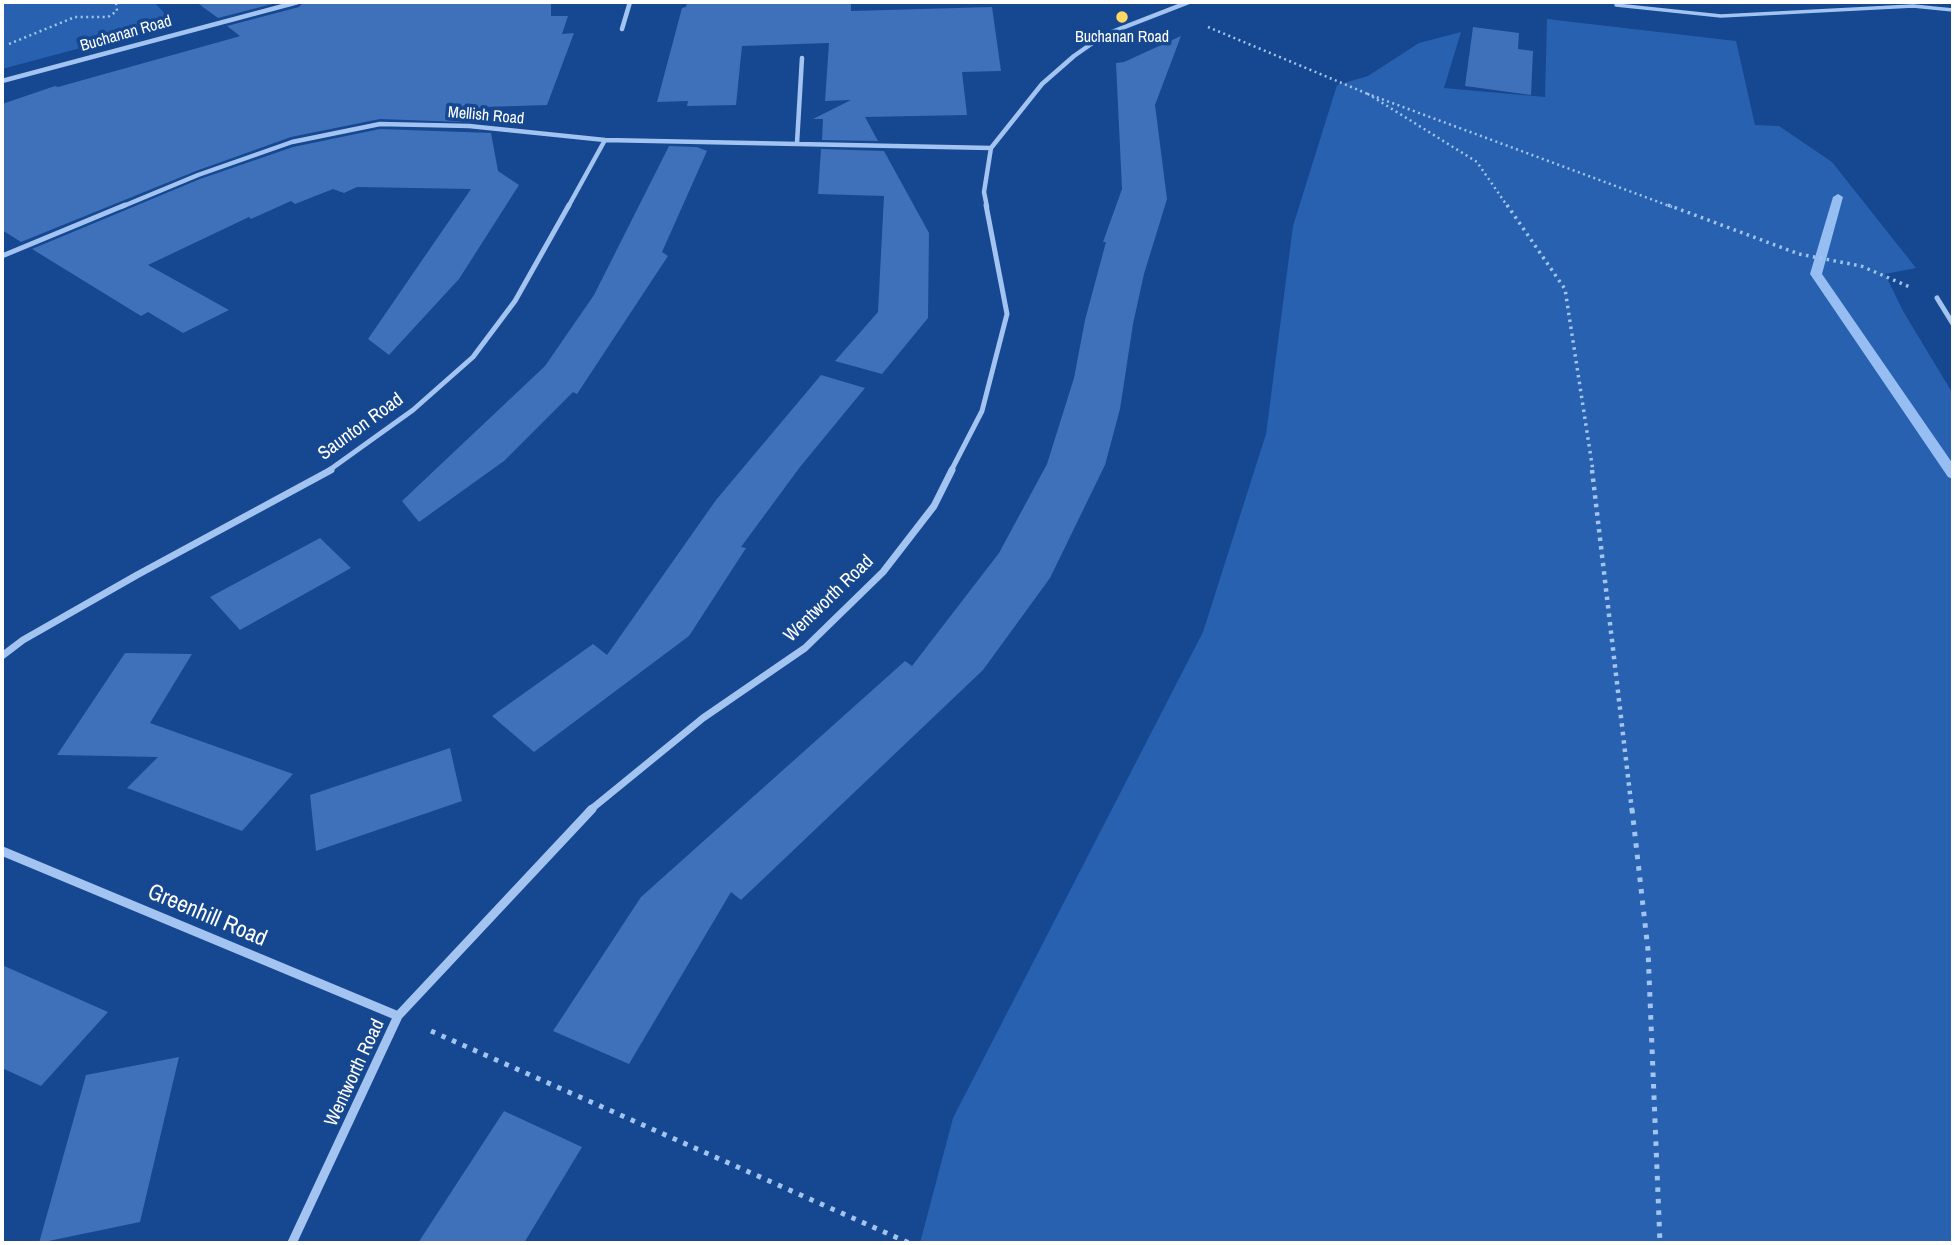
<!DOCTYPE html>
<style>
body{margin:0}
#map{position:relative;width:1955px;height:1245px;overflow:hidden;background:#164791;font-family:"Archivo Narrow",sans-serif}
canvas{display:block}
.frame{position:absolute;inset:0;border:4px solid #fff;pointer-events:none}
</style>
<div id="map">
<canvas width="1955" height="1245"></canvas>
<div class="frame"></div>
</div>
<script>
const ctx = document.querySelector('canvas').getContext('2d');
ctx.lineJoin = 'round';
function paint(path, color) {
  ctx.fillStyle = color;
  ctx.fill(path, 'evenodd');
}
function stroke(path, color, width, dash) {
  ctx.strokeStyle = color;
  ctx.lineWidth = width;
  ctx.lineCap = dash ? 'butt' : 'round';
  ctx.setLineDash(dash || []);
  ctx.stroke(path);
}
function write(font, color, halo, rows, align = 'center') {
  ctx.font = font + ' "Archivo Narrow",sans-serif';
  ctx.lineWidth = 7;
  ctx.setLineDash([]);
  ctx.textBaseline = 'middle';
  ctx.strokeStyle = halo;
  ctx.fillStyle = color;
  for (const [text, x, y, turn = 0] of rows) {
    ctx.save();
    ctx.translate(x, y);
    ctx.rotate((+turn || 0) * Math.PI / 180);
    ctx.textAlign = isNaN(turn) ? turn : align;
    if (halo) ctx.strokeText(text, 0, 0);
    ctx.fillText(text, 0, 0);
    ctx.restore();
  }
}
paint(new Path2D(`
 M 2,2 L 154,2 L 174,23 L 2,69 Z
 M 1547,19 L 1736,41 L 1755,125 L 1779,126 L 1832,162 L 1916,268 L 1885,274 L 1903,311 L 1953,394 L 1953,1243 L 920,1243 L 953,1118 L 1203,632 L 1266,434 L 1293,226 L 1337,85 L 1368,76 L 1419,43 L 1461,32 L 1444,88 L 1545,97 Z`), '#2861b0');
paint(new Path2D(`
 M 1838,194 L 1843,197 L 1822,274 L 1953,464 L 1953,479 L 1948,477 L 1810,274 L 1833,197 Z`), '#96bef3');
paint(new Path2D(`
 M 196,2 L 280,2 L 218,18 Z
 M 303,2 L 551,2 L 551,16 L 568,16 L 562,34 L 574,33 L 547,105 L 485,107 L 489,123 L 380,119 L 291,137 L 196,171 L 21,242 L 2,230 L 2,104 L 55,86 L 58,87 L 237,37 L 240,36 L 227,26 L 299,7 Z
 M 687,2 L 851,2 L 851,11 L 992,7 L 1001,71 L 962,72 L 967,115 L 865,117 L 878,141 L 822,140 L 823,119 L 813,119 L 851,100 L 825,101 L 829,43 L 742,46 L 736,105 L 687,106 L 688,101 L 657,102 L 682,8 L 686,7 Z
 M 1473,27 L 1519,33 L 1518,49 L 1533,51 L 1531,95 L 1465,86 Z
 M 1181,36 L 1155,105 L 1167,199 L 1144,274 L 1133,324 L 1120,409 L 1105,465 L 1050,578 L 983,670 L 741,900 L 731,892 L 629,1064 L 553,1031 L 641,897 L 905,661 L 912,666 L 999,553 L 1047,464 L 1074,378 L 1085,320 L 1106,242 L 1103,242 L 1122,189 L 1116,63 L 1124,62 Z
 M 380,129 L 491,133 L 498,171 L 519,185 L 459,279 L 389,355 L 368,339 L 471,189 L 357,187 L 344,193 L 333,189 L 295,204 L 291,201 L 251,219 L 249,217 L 148,265 L 229,310 L 183,333 L 148,312 L 141,316 L 32,249 L 200,179 L 293,147 Z
 M 669,146 L 697,147 L 707,151 L 662,252 L 668,256 L 577,394 L 573,392 L 504,461 L 419,522 L 402,501 L 545,366 L 594,295 Z
 M 821,149 L 884,151 L 929,233 L 928,318 L 882,374 L 835,361 L 878,312 L 884,196 L 818,194 Z
 M 821,375 L 865,388 L 800,467 L 741,547 L 746,548 L 689,636 L 534,752 L 492,716 L 593,644 L 607,655 L 716,500 Z
 M 320,538 L 351,568 L 240,630 L 210,597 Z
 M 125,653 L 192,654 L 150,723 L 293,774 L 242,831 L 127,788 L 158,757 L 57,755 Z
 M 450,748 L 462,801 L 316,851 L 310,795 Z
 M 2,965 L 108,1012 L 41,1086 L 2,1068 Z
 M 179,1057 L 140,1222 L 39,1243 L 86,1075 Z
 M 504,1111 L 582,1147 L 524,1243 L 418,1243 Z`), '#3e71b9');
stroke(new Path2D(`
 M 1208,27 L 1368,94
 M 9,44 L 75,17 L 108,17 L 117,11 L 116,2
 M 1508,207 L 1477,162 L 1368,94 L 1672,207`), '#a3c4f0', 2.5, [2, 3.5]);
stroke(new Path2D(`
 M 1507,205 L 1565,289 L 1593,471
 M 1668,205 L 1799,254 L 1861,266 L 1910,287`), '#a3c4f0', 3.5, [2.5, 4.5]);
stroke(new Path2D(`
 M 1592,470 L 1632,811`), '#a3c4f0', 4.5, [3.5, 5]);
stroke(new Path2D(`
 M 1632,809 L 1648,950 L 1660,1243
 M 431,1031 L 909,1243`), '#a3c4f0', 5, [4.5, 7]);
stroke(new Path2D(`
 M 1616,5 L 1721,16 L 1913,6 L 1953,10`), '#a3c4f0', 3.5);
stroke(new Path2D(`
 M 622,29 L 630,2
 M 2,81 L 298,2
 M 797,143 L 802,58
 M 121,207 L 198,175 L 292,142 L 380,124 L 469,126 L 605,140 L 991,148
 M 568,207 L 605,140
 M 987,207 L 984,192 L 991,148 L 1042,84 L 1074,56 L 1104,35 L 1189,2`), '#a3c4f0', 4.5);
stroke(new Path2D(`
 M 2,256 L 125,205
 M 1937,298 L 1953,324
 M 328,471 L 413,410 L 473,357 L 515,301 L 569,205
 M 951,471 L 982,411 L 1007,314 L 986,205`), '#a3c4f0', 5);
stroke(new Path2D(`
 M 2,656 L 23,640 L 137,575 L 331,470
 M 589,811 L 703,718 L 805,648 L 883,572 L 934,506 L 952,470`), '#a3c4f0', 7);
stroke(new Path2D(`
 M 2,851 L 398,1016
 M 292,1243 L 398,1016 L 592,809`), '#a3c4f0', 9);
for (const [x, y, r, color] of [
 [1122,17,7,"#ffd763"]
]) {
  const dot = new Path2D();
  dot.arc(x, y, r, 0, 2 * Math.PI);
  ctx.fillStyle = color;
  ctx.fill(dot);
  stroke(dot, '#164791', 2.5);
}
write('16px', '#fff', '#164791', [
 ["Buchanan Road",126,34,-16],
 ["Mellish Road",486,116,5]
]);
write('16px', '#fff', '#164791', [
 ["Buchanan Road",1122,38]
]);
write('19px', '#fff', '#164791', [
 ["Saunton Road",361,427,-36],
 ["Wentworth Road",829,599,-44],
 ["Wentworth Road",355,1073,-65]
]);
write('23px', '#fff', '#164791', [
 ["Greenhill Road",207,916,23]
]);
</script>
